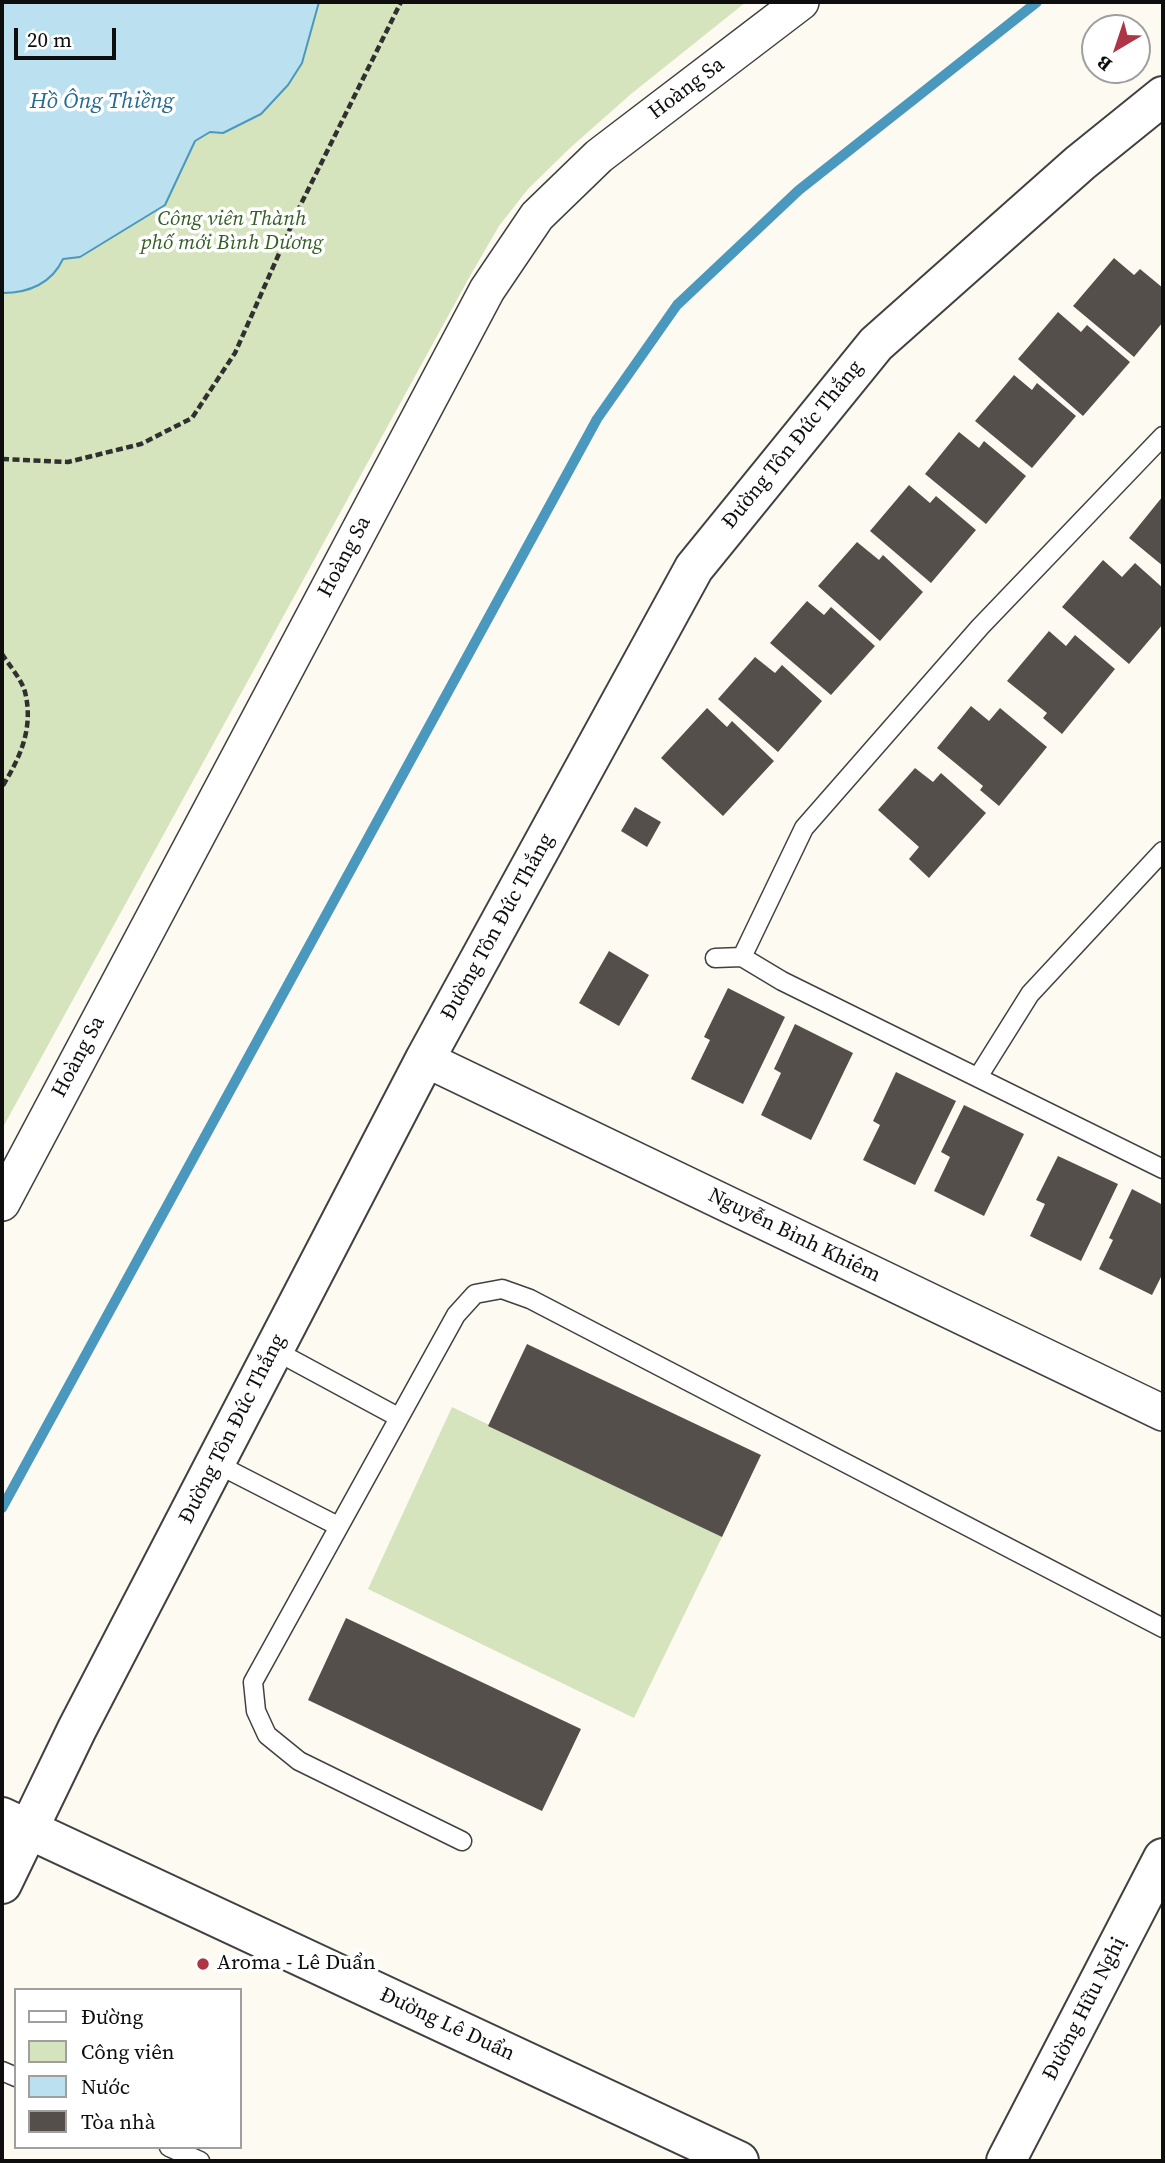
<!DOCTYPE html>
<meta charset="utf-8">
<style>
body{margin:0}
#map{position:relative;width:1165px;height:2163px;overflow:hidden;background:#fdfaf1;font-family:"Source Serif 4",serif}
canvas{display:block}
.frame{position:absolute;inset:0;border:4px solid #0e0e0e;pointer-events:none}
.legend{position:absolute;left:14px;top:1988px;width:228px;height:161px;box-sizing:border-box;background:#fff;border:2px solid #9f9f9f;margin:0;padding:9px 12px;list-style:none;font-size:21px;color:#0e0e0e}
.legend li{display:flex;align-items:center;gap:14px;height:35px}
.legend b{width:35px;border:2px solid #9f9f9f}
.north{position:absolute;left:1081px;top:14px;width:70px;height:70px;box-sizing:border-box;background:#fff;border:2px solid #9f9f9f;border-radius:50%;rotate:219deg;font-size:19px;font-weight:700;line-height:28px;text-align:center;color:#0e0e0e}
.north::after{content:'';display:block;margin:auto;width:24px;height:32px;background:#ae3544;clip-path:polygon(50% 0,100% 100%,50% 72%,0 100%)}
.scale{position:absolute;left:14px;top:28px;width:102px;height:32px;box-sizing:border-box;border:4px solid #0e0e0e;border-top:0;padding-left:9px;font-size:21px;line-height:24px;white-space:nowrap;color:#0e0e0e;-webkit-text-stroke:5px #fff;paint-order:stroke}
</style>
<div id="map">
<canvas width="1165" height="2163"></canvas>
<div class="frame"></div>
<ul class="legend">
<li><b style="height:9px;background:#fff"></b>Đường</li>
<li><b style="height:19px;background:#d5e4bd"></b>Công viên</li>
<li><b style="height:19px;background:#bbe0ef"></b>Nước</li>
<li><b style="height:19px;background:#554f4b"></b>Tòa nhà</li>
</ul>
<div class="north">B</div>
<div class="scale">20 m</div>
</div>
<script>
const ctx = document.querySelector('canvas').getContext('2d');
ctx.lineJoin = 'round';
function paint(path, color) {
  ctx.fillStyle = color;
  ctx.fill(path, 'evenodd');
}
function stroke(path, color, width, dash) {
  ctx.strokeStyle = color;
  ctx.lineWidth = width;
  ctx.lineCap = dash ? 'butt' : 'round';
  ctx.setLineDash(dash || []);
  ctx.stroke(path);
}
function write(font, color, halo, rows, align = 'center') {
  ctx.font = font + ' "Source Serif 4",serif';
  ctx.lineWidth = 7;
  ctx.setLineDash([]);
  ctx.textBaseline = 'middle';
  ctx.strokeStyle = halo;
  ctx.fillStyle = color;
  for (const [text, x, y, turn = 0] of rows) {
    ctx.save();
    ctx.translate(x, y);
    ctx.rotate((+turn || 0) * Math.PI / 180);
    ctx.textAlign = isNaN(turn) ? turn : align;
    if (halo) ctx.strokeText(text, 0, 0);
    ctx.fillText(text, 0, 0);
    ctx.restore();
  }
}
paint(new Path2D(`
 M 2,2 L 746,2 L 631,94 L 570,148 L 528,189 L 499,226 L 470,276 L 2,1129 Z
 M 452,1407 L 722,1537 L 634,1718 L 368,1589 Z`), '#d5e4bd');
const water = new Path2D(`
 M 2,2 L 319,2 L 302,63 L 288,85 L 261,114 L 223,133 L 210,132 L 195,141 L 165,205 L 80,257 L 63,259 C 52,283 29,293 3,293 Z`);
paint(water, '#bbe0ef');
stroke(water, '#4a98be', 2);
stroke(new Path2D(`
 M 2,1508 L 597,419 L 677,305 L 799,190 L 1037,2`), '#4a98be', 10);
paint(new Path2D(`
 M 1114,258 L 1134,275 L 1140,269 L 1163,288 L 1163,322 L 1134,357 L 1073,306 Z
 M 1058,312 L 1081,332 L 1087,325 L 1130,362 L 1083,416 L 1018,359 Z
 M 1014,375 L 1032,390 L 1037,383 L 1076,416 L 1032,468 L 975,421 Z
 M 959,432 L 979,448 L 984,441 L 1026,476 L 986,524 L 925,474 Z
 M 909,485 L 930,503 L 936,496 L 976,530 L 931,583 L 870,531 Z
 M 1163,496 L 1163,566 L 1129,538 Z
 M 857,542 L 879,560 L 883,555 L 923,592 L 880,641 L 818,586 Z
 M 1103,560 L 1122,577 L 1135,563 L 1163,588 L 1163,624 L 1129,664 L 1062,607 Z
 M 807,601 L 824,615 L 831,607 L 875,646 L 831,695 L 770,643 Z
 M 1049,631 L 1066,646 L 1075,635 L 1115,669 L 1062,734 L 1043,718 L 1047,713 L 1007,681 Z
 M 755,657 L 775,673 L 782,665 L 822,701 L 778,752 L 718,699 Z
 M 971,706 L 989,721 L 1000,708 L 1047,747 L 999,806 L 980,790 L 983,786 L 937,748 Z
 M 707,708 L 727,727 L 732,721 L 774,761 L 723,816 L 661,758 Z
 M 915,768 L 933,782 L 941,773 L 986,813 L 929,878 L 909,859 L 919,847 L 878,810 Z
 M 635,807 L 661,822 L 647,847 L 621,831 Z
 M 609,951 L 649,975 L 619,1026 L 579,1003 Z
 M 728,988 L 785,1017 L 743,1104 L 691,1079 L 710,1040 L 704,1037 Z
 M 795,1024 L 853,1053 L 811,1140 L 761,1115 L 781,1073 L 774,1069 Z
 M 896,1072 L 956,1101 L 915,1185 L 863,1160 L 880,1125 L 873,1121 Z
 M 964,1105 L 1024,1134 L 984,1216 L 934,1191 L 950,1157 L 941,1152 Z
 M 1058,1156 L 1118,1184 L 1081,1261 L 1030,1236 L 1045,1204 L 1036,1200 Z
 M 1132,1189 L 1163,1205 L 1163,1273 L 1152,1295 L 1099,1269 L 1113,1240 L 1109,1238 Z
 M 527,1344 L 761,1455 L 722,1537 L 488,1426 Z
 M 346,1618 L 581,1729 L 542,1811 L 308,1700 Z`), '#554f4b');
const service = new Path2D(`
 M 742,957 L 804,828 L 980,627 L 1163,436
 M 715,958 L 742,957 L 782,981 L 1163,1169
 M 978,1077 L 1030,994 L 1163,851
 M 274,1350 L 398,1417
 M 215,1463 L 338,1526
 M 462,1841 L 299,1761 L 267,1735 L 256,1711 L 253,1682 L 456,1315 L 475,1294 L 502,1289 L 530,1299 L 1163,1628
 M 2,2071 L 16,2077
 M 169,2147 L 200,2161`);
const minor = new Path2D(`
 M 425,1059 L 1163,1413
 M 2,1203 L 487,290 L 537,216 L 599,156 L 801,2`);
const tertiary = new Path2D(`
 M 2,1817 L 739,2161
 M 2,1884 L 77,1729 L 425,1059 L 694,568 L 876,344 L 1080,163 L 1163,96
 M 1006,2161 L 1163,1858`);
stroke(service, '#414141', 21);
stroke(minor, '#414141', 38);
stroke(tertiary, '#414141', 42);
stroke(new Path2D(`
 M 2,459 L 68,462 L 141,444 L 192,418 L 235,353 L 301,204 L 401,2
 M 2,654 C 9,665 22,680 25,692 C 34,728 20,758 2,787`), '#303030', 4.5, [7, 3.5]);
stroke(service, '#fff', 18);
stroke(minor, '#fff', 35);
stroke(tertiary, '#fff', 38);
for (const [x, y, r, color] of [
 [203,1964,7,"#ae3544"]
]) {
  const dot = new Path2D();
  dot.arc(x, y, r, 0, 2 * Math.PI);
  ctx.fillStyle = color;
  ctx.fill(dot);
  stroke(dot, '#fff', 2.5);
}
write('21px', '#0e0e0e', '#fff', [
 ["Hoàng Sa",687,89,-37],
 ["Đường Tôn Đức Thắng",793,445,-51],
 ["Hoàng Sa",345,557,-62],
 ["Đường Tôn Đức Thắng",498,927,-61],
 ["Hoàng Sa",79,1057,-62],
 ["Nguyễn Bỉnh Khiêm",794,1236,26],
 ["Đường Tôn Đức Thắng",233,1429,-63],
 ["Đường Hữu Nghị",1085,2009,-63],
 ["Đường Lê Duẩn",447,2025,25]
]);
write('italic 21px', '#355e25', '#fff', [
 ["Công viên Thành",232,220],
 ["phố mới Bình Dương",232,244]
]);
write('21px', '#0e0e0e', '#fff', [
 ["Aroma - Lê Duẩn",217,1964]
], 'left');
write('italic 23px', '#256b92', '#fff', [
 ["Hồ Ông Thiềng",102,102]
]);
</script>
